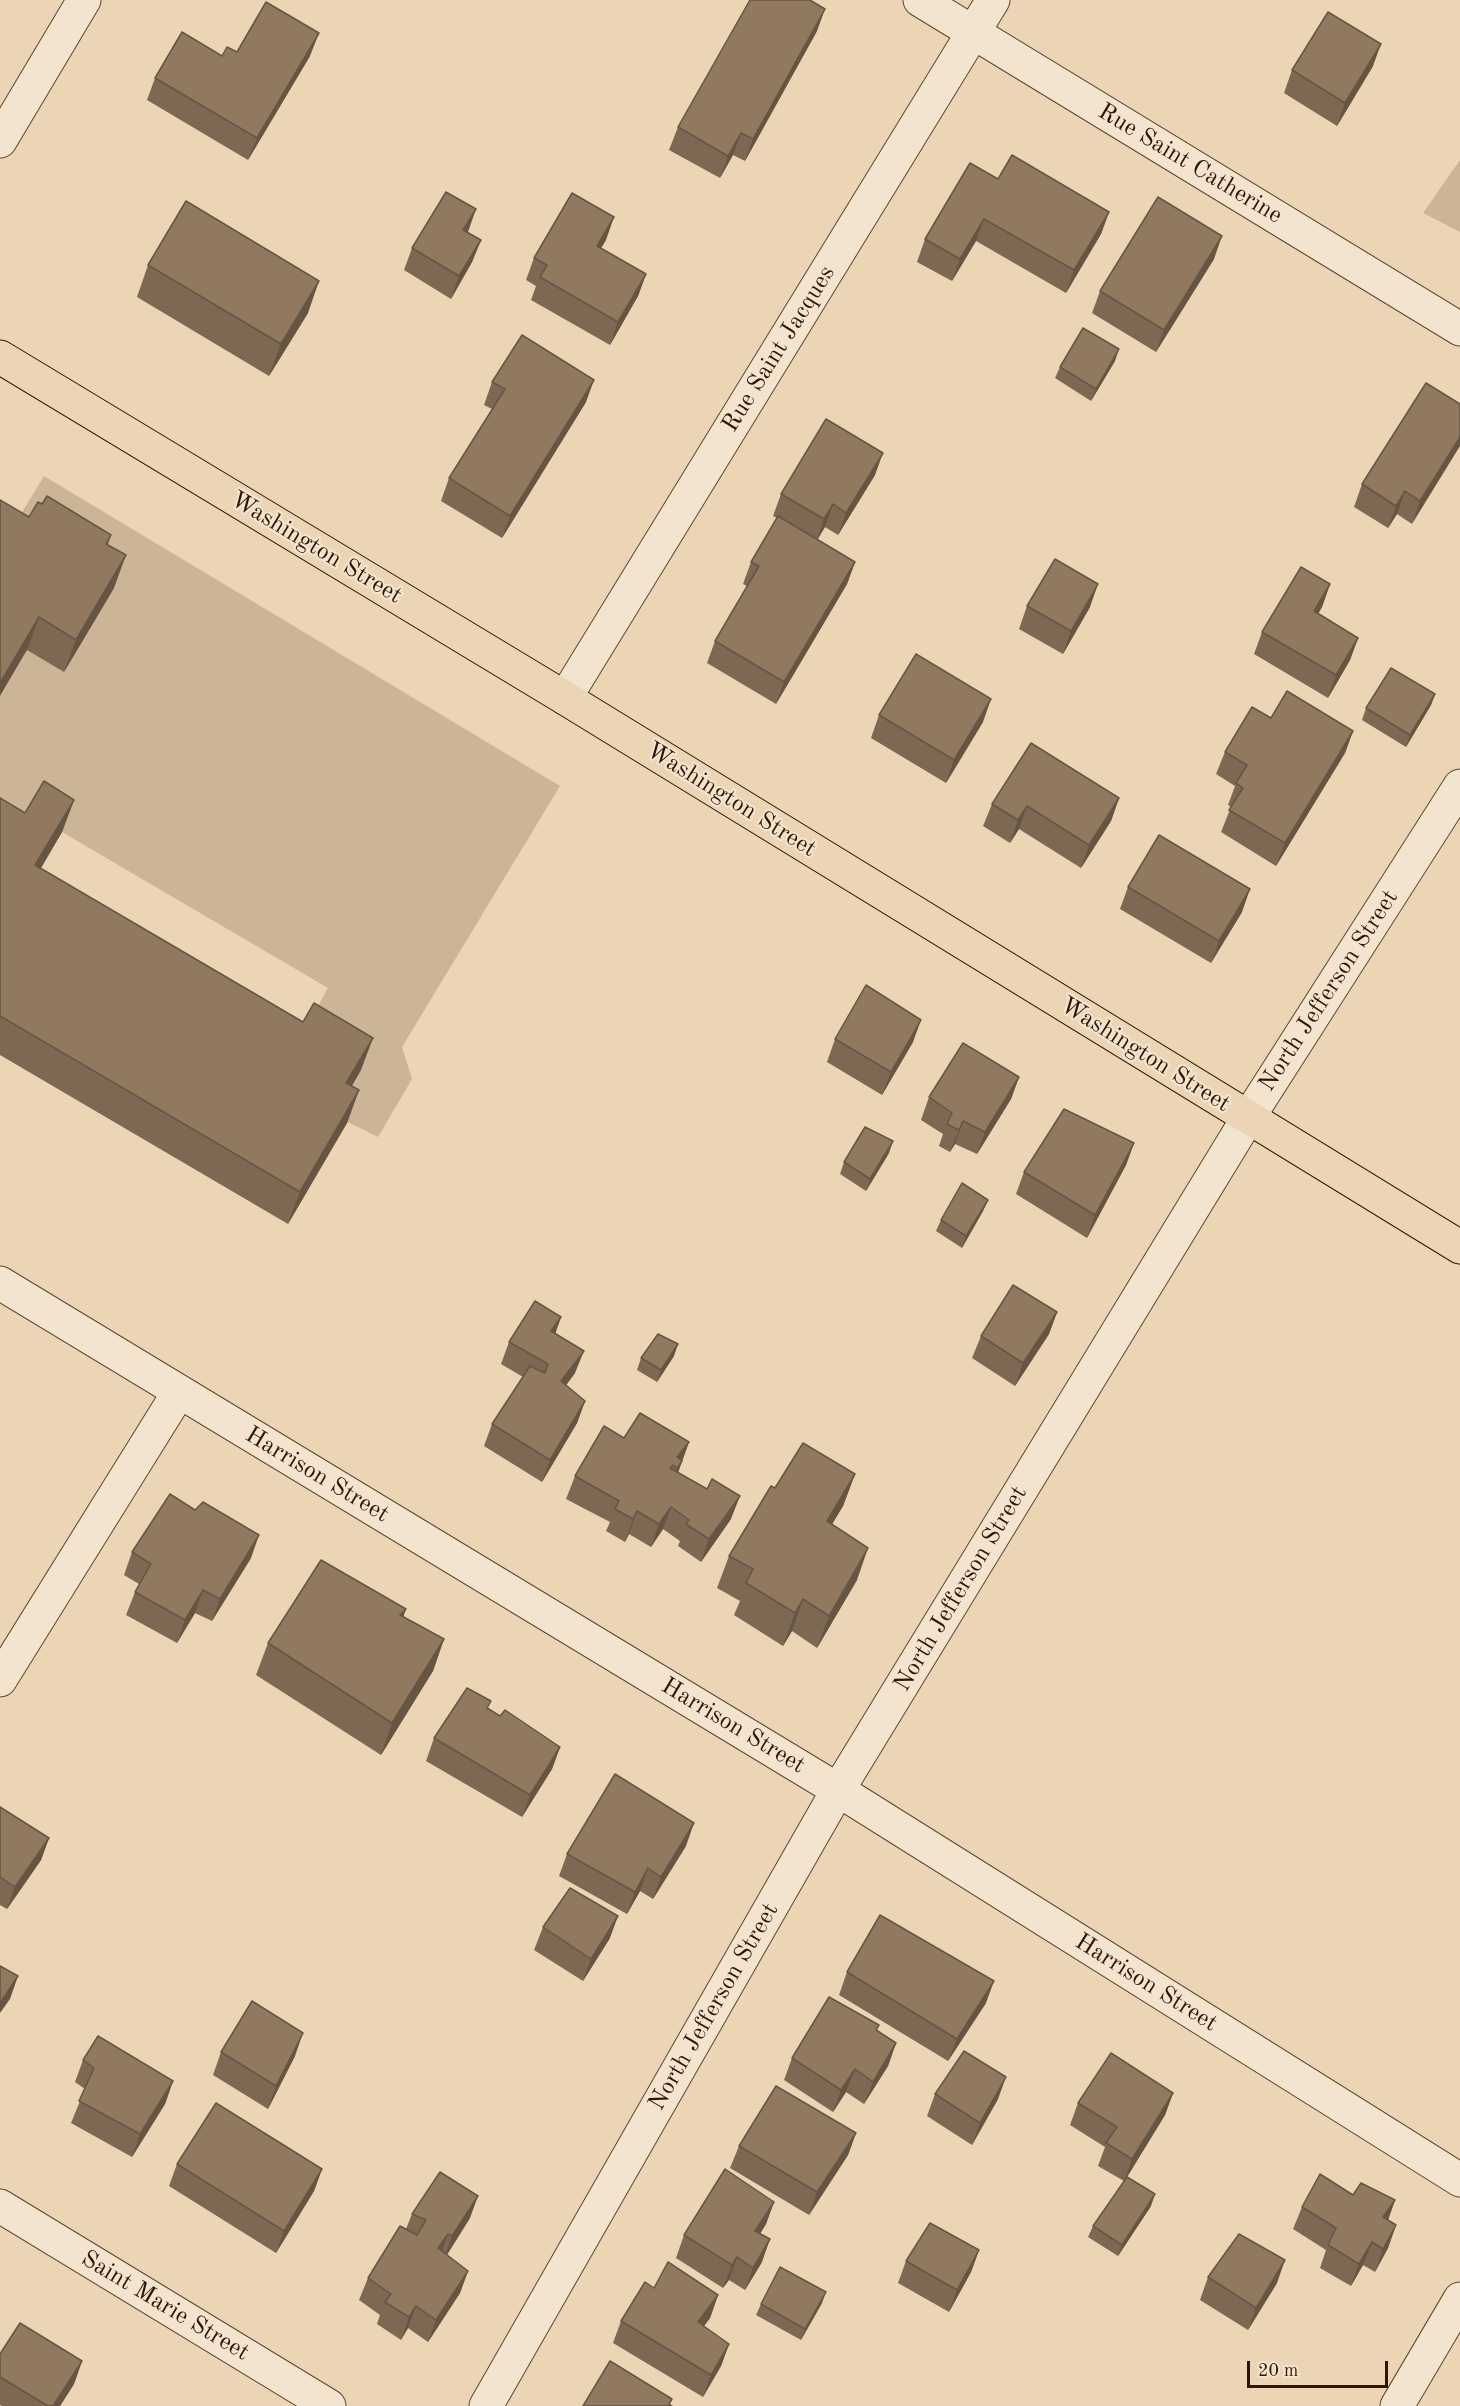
<!DOCTYPE html>
<style>
body{margin:0}
#map{position:relative;width:1460px;height:2406px;overflow:hidden;background:#ecd5b5;font-family:"Old Standard TT",serif}
canvas{display:block}
.scale{position:absolute;left:1247px;top:2361px;width:141px;height:27px;box-sizing:border-box;border:3px solid #2f1503;border-top:0;padding-left:8px;font-size:18px;line-height:21px;white-space:nowrap;color:#2f1503;-webkit-text-stroke:4px #f3e4cf;paint-order:stroke}
</style>
<div id="map">
<canvas width="1460" height="2406"></canvas>
<div class="scale">20 m</div>
</div>
<script>
const ctx = document.querySelector('canvas').getContext('2d');
ctx.lineJoin = 'round';
function paint(path, color) {
  ctx.fillStyle = color;
  ctx.fill(path, 'evenodd');
}
function stroke(path, color, width, dash) {
  ctx.strokeStyle = color;
  ctx.lineWidth = width;
  ctx.lineCap = dash ? 'butt' : 'round';
  ctx.setLineDash(dash || []);
  ctx.stroke(path);
}
function write(font, color, halo, rows, align = 'center') {
  ctx.font = font + ' "Old Standard TT",serif';
  ctx.lineWidth = 4.5;
  ctx.setLineDash([]);
  ctx.textBaseline = 'middle';
  ctx.strokeStyle = halo;
  ctx.fillStyle = color;
  for (const [text, x, y, turn = 0] of rows) {
    ctx.save();
    ctx.translate(x, y);
    ctx.rotate((+turn || 0) * Math.PI / 180);
    ctx.textAlign = isNaN(turn) ? turn : align;
    if (halo) ctx.strokeText(text, 0, 0);
    ctx.fillText(text, 0, 0);
    ctx.restore();
  }
}
paint(new Path2D(`
 M 1460,160 L 1460,232 L 1423,213 Z
 M 44,476 L 560,786 L 402,1047 L 412,1079 L 378,1137 L 334,1115 L 302,1035 L 328,988 L 62,832 L 0,837 L 0,696 L 27,650 L 13,527 Z`), '#ccb497');
const minor = new Path2D(`
 M 920,0 L 1460,329
 M 0,141 L 84,0
 M 565,698 L 993,0
 M 0,1283 L 838,1790 L 1460,2180
 M 0,1680 L 179,1392
 M 0,2206 L 329,2406
 M 486,2406 L 838,1790 L 1248,1118 L 1460,786
 M 1397,2406 L 1460,2299`);
const major = new Path2D(`
 M 0,357 L 565,698 L 1460,1247`);
stroke(minor, '#5e4530', 35);
stroke(major, '#2f1503', 35);
stroke(minor, '#f3e4cf', 33);
stroke(major, '#ecd5b5', 33);
paint(new Path2D(`
 M 817,31 L 745,161 L 733,155 L 720,178 L 669,150 L 678,127 Z
 M 237,52 L 310,56 L 248,160 L 147,100 L 155,78 Z
 M 1373,66 L 1337,126 L 1284,93 L 1292,70 Z
 M 998,179 L 1109,212 L 1101,234 L 1066,293 L 976,241 L 952,281 L 917,262 L 925,239 Z
 M 467,232 L 481,240 L 472,262 L 451,299 L 404,270 L 412,248 Z
 M 606,240 L 601,248 L 646,274 L 638,296 L 610,345 L 531,300 L 536,286 L 526,280 L 534,258 Z
 M 1214,259 L 1156,352 L 1092,313 L 1100,291 Z
 M 148,265 L 308,313 L 269,376 L 137,297 Z
 M 1115,361 L 1091,401 L 1055,378 L 1060,367 Z
 M 492,382 L 586,402 L 502,538 L 441,501 L 449,478 L 492,409 L 484,405 Z
 M 1460,404 L 1412,524 L 1397,514 L 1388,528 L 1354,507 L 1362,484 Z
 M 875,475 L 838,535 L 825,527 L 817,540 L 855,562 L 847,584 L 776,704 L 707,663 L 715,641 L 747,586 L 743,584 L 751,562 L 777,518 L 773,516 L 781,494 Z
 M 29,517 L 111,535 L 108,545 L 114,588 L 64,672 L 27,650 Z
 M 1330,584 L 1322,607 L 1318,614 L 1358,638 L 1350,660 L 1328,698 L 1254,654 L 1262,632 Z
 M 1027,606 L 1090,607 L 1063,654 L 1019,629 Z
 M 1435,694 L 1431,705 L 1406,747 L 1362,720 L 1366,708 Z
 M 879,715 L 983,722 L 946,783 L 871,738 Z
 M 1271,718 L 1353,731 L 1345,753 L 1276,866 L 1221,832 L 1231,807 L 1228,805 L 1235,786 L 1216,774 L 1225,752 Z
 M 0,798 L 25,813 L 74,800 L 62,832 L 41,868 L 361,1070 L 352,1086 L 359,1090 L 347,1123 L 288,1224 L 0,1055 Z
 M 1119,798 L 1111,821 L 1081,868 L 1019,829 L 1010,843 L 983,826 L 992,804 Z
 M 1128,887 L 1242,912 L 1211,963 L 1120,909 Z
 M 835,1039 L 913,1042 L 882,1095 L 827,1062 Z
 M 1019,1077 L 1011,1099 L 977,1154 L 955,1144 L 950,1152 L 939,1146 L 943,1134 L 921,1120 L 929,1097 Z
 M 1134,1143 L 1126,1165 L 1087,1238 L 1016,1194 L 1024,1172 Z
 M 889,1153 L 866,1191 L 840,1174 L 844,1162 Z
 M 988,1200 L 983,1211 L 962,1248 L 936,1231 L 941,1220 Z
 M 1057,1312 L 1049,1334 L 1015,1386 L 972,1358 L 981,1336 Z
 M 561,1317 L 555,1334 L 575,1373 L 566,1385 L 585,1401 L 577,1423 L 542,1482 L 484,1446 L 492,1424 L 523,1377 L 501,1364 L 509,1342 Z
 M 674,1356 L 657,1382 L 637,1370 L 641,1358 Z
 M 624,1438 L 689,1442 L 678,1473 L 731,1519 L 701,1562 L 678,1546 L 680,1541 L 663,1529 L 651,1547 L 629,1534 L 625,1542 L 606,1531 L 610,1522 L 566,1499 L 575,1476 Z
 M 855,1474 L 843,1506 L 832,1524 L 857,1580 L 817,1648 L 792,1631 L 783,1646 L 734,1615 L 740,1601 L 717,1588 L 729,1556 L 775,1488 Z
 M 132,1552 L 251,1558 L 212,1621 L 195,1613 L 177,1643 L 126,1615 L 135,1592 L 139,1584 L 124,1575 Z
 M 444,1639 L 433,1671 L 381,1755 L 256,1675 L 268,1643 Z
 M 488,1709 L 500,1716 L 560,1747 L 552,1769 L 522,1817 L 426,1761 L 434,1738 Z
 M 0,1807 L 49,1838 L 41,1860 L 7,1909 L 0,1905 Z
 M 686,1846 L 653,1899 L 640,1891 L 627,1914 L 559,1876 L 567,1854 Z
 M 543,1927 L 610,1938 L 583,1981 L 534,1950 Z
 M 847,1972 L 986,2003 L 948,2061 L 839,1995 Z
 M 877,2030 L 896,2043 L 888,2066 L 864,2104 L 846,2092 L 833,2112 L 784,2080 L 792,2058 Z
 M 221,2052 L 295,2056 L 268,2109 L 213,2075 Z
 M 83,2060 L 173,2081 L 165,2104 L 132,2157 L 71,2123 L 85,2089 L 75,2082 Z
 M 1173,2093 L 1165,2115 L 1127,2177 L 1151,2206 L 1118,2256 L 1088,2237 L 1093,2226 L 1124,2181 L 1098,2166 L 1105,2147 L 1070,2125 L 1078,2103 Z
 M 935,2094 L 998,2099 L 972,2145 L 927,2116 Z
 M 856,2133 L 848,2155 L 809,2215 L 730,2168 L 739,2146 Z
 M 177,2164 L 322,2169 L 314,2191 L 276,2253 L 169,2186 Z
 M 1353,2195 L 1395,2200 L 1388,2220 L 1396,2225 L 1388,2248 L 1375,2272 L 1363,2265 L 1351,2286 L 1320,2268 L 1326,2250 L 1293,2229 L 1302,2207 Z
 M 774,2202 L 766,2224 L 760,2234 L 762,2262 L 745,2290 L 729,2280 L 723,2288 L 676,2258 L 684,2235 Z
 M 412,2214 L 470,2218 L 447,2255 L 468,2271 L 460,2293 L 428,2342 L 408,2328 L 401,2340 L 377,2324 L 380,2315 L 359,2300 L 368,2278 L 406,2229 Z
 M 979,2250 L 971,2272 L 949,2312 L 898,2283 L 906,2261 Z
 M 1208,2277 L 1277,2283 L 1248,2330 L 1200,2300 Z
 M 654,2288 L 718,2295 L 710,2318 L 704,2326 L 729,2344 L 721,2366 L 703,2397 L 613,2343 L 621,2321 Z
 M 822,2303 L 801,2340 L 756,2315 L 761,2304 Z
 M 0,2354 L 82,2361 L 74,2384 L 60,2406 L 2,2406 L 0,2405 Z`), '#7d6853');
paint(new Path2D(`
 M 825,9 L 817,31 L 745,161 L 753,139 Z
 M 319,33 L 310,56 L 248,160 L 257,138 Z
 M 1381,44 L 1373,66 L 1337,126 L 1345,103 Z
 M 741,133 L 733,155 L 720,178 L 728,156 Z
 M 476,209 L 468,232 L 455,252 L 463,230 Z
 M 1109,212 L 1101,234 L 1066,293 L 1074,270 Z
 M 614,217 L 606,240 L 589,268 L 597,246 Z
 M 984,219 L 976,241 L 952,281 L 960,259 Z
 M 1222,236 L 1214,259 L 1156,352 L 1164,330 Z
 M 481,240 L 472,262 L 451,299 L 459,276 Z
 M 646,274 L 638,296 L 610,345 L 618,322 Z
 M 319,281 L 308,313 L 269,376 L 281,344 Z
 M 1119,349 L 1115,361 L 1091,401 L 1096,389 Z
 M 594,380 L 586,402 L 502,538 L 510,516 Z
 M 1460,437 L 1460,446 L 1412,524 L 1420,501 Z
 M 883,453 L 875,475 L 838,535 L 846,513 Z
 M 1405,491 L 1397,514 L 1388,528 L 1396,506 Z
 M 833,504 L 825,527 L 816,542 L 824,519 Z
 M 126,555 L 114,588 L 64,672 L 76,640 Z
 M 855,562 L 847,584 L 776,704 L 784,682 Z
 M 1098,584 L 1090,607 L 1063,654 L 1071,631 Z
 M 1330,584 L 1322,607 L 1306,634 L 1314,611 Z
 M 39,617 L 27,650 L 0,696 L 0,683 Z
 M 1358,638 L 1350,660 L 1328,698 L 1336,675 Z
 M 1435,694 L 1431,705 L 1406,747 L 1410,735 Z
 M 991,699 L 983,722 L 946,783 L 954,760 Z
 M 1353,731 L 1345,753 L 1276,866 L 1285,843 Z
 M 1119,798 L 1111,821 L 1081,868 L 1089,845 Z
 M 74,800 L 62,832 L 24,897 L 35,865 Z
 M 1027,806 L 1019,829 L 1010,843 L 1018,820 Z
 M 1250,889 L 1242,912 L 1211,963 L 1219,941 Z
 M 921,1020 L 913,1042 L 882,1095 L 891,1072 Z
 M 373,1038 L 361,1070 L 334,1115 L 346,1083 Z
 M 1019,1077 L 1011,1099 L 977,1154 L 985,1132 Z
 M 359,1090 L 347,1123 L 288,1224 L 300,1192 Z
 M 963,1121 L 955,1144 L 950,1152 L 959,1130 Z
 M 893,1141 L 889,1153 L 866,1191 L 870,1179 Z
 M 1134,1143 L 1126,1165 L 1087,1238 L 1095,1215 Z
 M 988,1200 L 983,1211 L 962,1248 L 966,1236 Z
 M 1057,1312 L 1049,1334 L 1015,1386 L 1023,1363 Z
 M 561,1317 L 553,1340 L 551,1331 Z
 M 678,1344 L 674,1356 L 657,1382 L 661,1370 Z
 M 584,1351 L 575,1373 L 553,1403 L 561,1381 Z
 M 585,1401 L 577,1423 L 542,1482 L 550,1460 Z
 M 689,1442 L 674,1483 L 669,1491 L 677,1468 L 677,1457 Z
 M 855,1474 L 843,1506 L 815,1553 L 827,1521 Z
 M 740,1496 L 731,1519 L 701,1562 L 709,1539 Z
 M 671,1507 L 663,1529 L 651,1547 L 659,1524 Z
 M 637,1511 L 629,1534 L 625,1542 L 633,1519 Z
 M 259,1535 L 251,1558 L 212,1621 L 220,1599 Z
 M 868,1548 L 857,1580 L 817,1648 L 829,1616 Z
 M 203,1590 L 195,1613 L 177,1643 L 185,1620 Z
 M 803,1599 L 792,1631 L 783,1646 L 795,1613 Z
 M 406,1609 L 395,1641 L 400,1615 Z
 M 444,1639 L 433,1671 L 381,1755 L 392,1723 Z
 M 560,1747 L 552,1769 L 522,1817 L 530,1795 Z
 M 694,1823 L 686,1846 L 653,1899 L 661,1877 Z
 M 49,1838 L 41,1860 L 7,1909 L 15,1887 Z
 M 648,1868 L 640,1891 L 627,1914 L 635,1892 Z
 M 618,1916 L 610,1938 L 583,1981 L 591,1959 Z
 M 18,1976 L 10,1999 L 0,2013 L 0,2003 Z
 M 994,1981 L 986,2003 L 948,2061 L 957,2039 Z
 M 303,2033 L 295,2056 L 268,2109 L 276,2086 Z
 M 896,2043 L 888,2066 L 864,2104 L 873,2082 Z
 M 855,2069 L 846,2092 L 833,2112 L 841,2090 Z
 M 1006,2077 L 998,2099 L 972,2145 L 980,2123 Z
 M 173,2081 L 165,2104 L 132,2157 L 140,2134 Z
 M 1173,2093 L 1165,2115 L 1124,2182 L 1132,2159 Z
 M 856,2133 L 848,2155 L 809,2215 L 817,2192 Z
 M 322,2169 L 314,2191 L 276,2253 L 284,2231 Z
 M 1155,2194 L 1151,2206 L 1118,2256 L 1122,2245 Z
 M 478,2196 L 470,2218 L 444,2259 L 452,2236 Z
 M 1395,2200 L 1387,2223 L 1383,2217 Z
 M 774,2202 L 766,2224 L 747,2254 L 755,2231 Z
 M 1396,2225 L 1388,2248 L 1375,2272 L 1383,2249 Z
 M 448,2234 L 440,2257 L 438,2248 Z
 M 770,2239 L 762,2262 L 745,2290 L 753,2268 Z
 M 1372,2242 L 1363,2265 L 1351,2286 L 1359,2264 Z
 M 979,2250 L 971,2272 L 949,2312 L 957,2290 Z
 M 737,2257 L 729,2280 L 723,2288 L 732,2265 Z
 M 1285,2260 L 1277,2283 L 1248,2330 L 1256,2308 Z
 M 468,2271 L 460,2293 L 428,2342 L 436,2320 Z
 M 826,2292 L 822,2303 L 801,2340 L 805,2329 Z
 M 718,2295 L 710,2318 L 690,2345 L 698,2322 Z
 M 416,2306 L 408,2328 L 401,2340 L 409,2317 Z
 M 729,2344 L 721,2366 L 703,2397 L 711,2375 Z
 M 82,2361 L 74,2384 L 60,2406 L 53,2406 Z`), '#665543');
const building = new Path2D(`
 M 750,0 L 810,0 L 825,9 L 753,139 L 741,133 L 728,156 L 678,127 Z
 M 266,2 L 319,33 L 257,138 L 155,78 L 182,32 L 222,56 L 227,47 L 237,52 Z
 M 1328,12 L 1381,44 L 1345,103 L 1292,70 Z
 M 1012,155 L 1109,212 L 1074,270 L 984,219 L 960,259 L 925,239 L 970,163 L 998,179 Z
 M 446,192 L 476,209 L 463,230 L 481,240 L 459,276 L 412,248 Z
 M 572,193 L 614,217 L 597,246 L 646,274 L 618,322 L 540,277 L 547,265 L 534,258 Z
 M 1158,197 L 1222,236 L 1164,330 L 1100,291 Z
 M 186,201 L 319,281 L 281,344 L 148,265 Z
 M 1083,328 L 1119,349 L 1096,389 L 1060,367 Z
 M 522,335 L 594,380 L 510,516 L 449,478 L 505,389 L 492,382 Z
 M 1426,383 L 1460,404 L 1460,437 L 1420,501 L 1405,491 L 1396,506 L 1362,484 Z
 M 826,419 L 883,453 L 846,513 L 833,504 L 824,519 L 781,494 Z
 M 47,496 L 111,535 L 106,544 L 126,555 L 76,640 L 39,617 L 0,683 L 0,500 L 29,517 L 38,502 L 42,504 Z
 M 778,516 L 855,562 L 784,682 L 715,641 L 759,566 L 751,562 Z
 M 1055,559 L 1098,584 L 1071,631 L 1027,606 Z
 M 1301,567 L 1330,584 L 1314,611 L 1358,638 L 1336,675 L 1262,632 Z
 M 916,654 L 991,699 L 954,760 L 879,715 Z
 M 1391,668 L 1435,694 L 1410,735 L 1366,708 Z
 M 1287,691 L 1353,731 L 1285,843 L 1229,810 L 1243,788 L 1236,783 L 1247,765 L 1225,752 L 1252,707 L 1271,718 Z
 M 1031,743 L 1119,798 L 1089,845 L 1027,806 L 1018,820 L 992,804 Z
 M 44,781 L 74,800 L 35,865 L 303,1022 L 314,1003 L 373,1038 L 346,1083 L 359,1090 L 300,1192 L 0,1016 L 0,798 L 25,813 Z
 M 1159,835 L 1250,889 L 1219,941 L 1128,887 Z
 M 866,985 L 921,1020 L 891,1072 L 835,1039 Z
 M 963,1043 L 1019,1077 L 985,1132 L 963,1121 L 959,1130 L 947,1124 L 952,1113 L 929,1097 Z
 M 1064,1109 L 1134,1143 L 1095,1215 L 1024,1172 Z
 M 865,1127 L 893,1141 L 870,1179 L 844,1162 Z
 M 962,1183 L 988,1200 L 966,1236 L 941,1220 Z
 M 1013,1285 L 1057,1312 L 1023,1363 L 981,1336 Z
 M 535,1301 L 561,1317 L 551,1331 L 584,1351 L 561,1381 L 585,1401 L 550,1460 L 492,1424 L 530,1366 L 545,1373 L 548,1364 L 509,1342 Z
 M 658,1334 L 678,1344 L 661,1370 L 641,1358 Z
 M 640,1413 L 689,1442 L 677,1457 L 682,1461 L 677,1468 L 673,1465 L 670,1468 L 707,1489 L 712,1479 L 740,1496 L 709,1539 L 686,1524 L 689,1520 L 671,1507 L 659,1524 L 637,1511 L 633,1519 L 615,1509 L 619,1501 L 575,1476 L 604,1426 L 624,1438 Z
 M 803,1443 L 855,1474 L 827,1521 L 868,1548 L 829,1616 L 803,1599 L 795,1613 L 746,1583 L 753,1569 L 729,1556 L 771,1486 L 775,1488 Z
 M 170,1494 L 195,1510 L 203,1502 L 259,1535 L 220,1599 L 203,1590 L 185,1620 L 135,1592 L 151,1564 L 132,1552 Z
 M 321,1560 L 406,1609 L 400,1615 L 444,1639 L 392,1723 L 268,1643 Z
 M 467,1688 L 491,1701 L 487,1708 L 500,1716 L 505,1710 L 560,1747 L 530,1795 L 434,1738 Z
 M 615,1774 L 694,1823 L 661,1877 L 648,1868 L 635,1892 L 567,1854 Z
 M 0,1807 L 49,1838 L 15,1887 L 0,1877 Z
 M 570,1888 L 618,1916 L 591,1959 L 543,1927 Z
 M 880,1915 L 994,1981 L 957,2039 L 847,1972 Z
 M 0,1966 L 18,1976 L 0,2003 Z
 M 829,1997 L 879,2025 L 876,2030 L 896,2043 L 873,2082 L 855,2069 L 841,2090 L 792,2058 Z
 M 252,2001 L 303,2033 L 276,2086 L 221,2052 Z
 M 98,2036 L 173,2081 L 140,2134 L 79,2101 L 94,2068 L 83,2060 Z
 M 964,2051 L 1006,2077 L 980,2123 L 935,2094 Z
 M 1111,2053 L 1173,2093 L 1132,2159 L 1106,2143 L 1117,2127 L 1078,2103 Z
 M 776,2086 L 856,2133 L 817,2192 L 739,2146 Z
 M 216,2103 L 322,2169 L 284,2231 L 177,2164 Z
 M 725,2169 L 774,2202 L 755,2231 L 770,2239 L 753,2268 L 737,2257 L 732,2265 L 684,2235 Z
 M 440,2172 L 478,2196 L 452,2236 L 448,2234 L 438,2248 L 468,2271 L 436,2320 L 416,2306 L 409,2317 L 385,2302 L 391,2294 L 368,2278 L 400,2226 L 417,2235 L 426,2220 L 412,2214 Z
 M 1320,2174 L 1353,2195 L 1361,2183 L 1395,2200 L 1383,2217 L 1396,2225 L 1383,2249 L 1372,2242 L 1359,2264 L 1328,2245 L 1336,2228 L 1302,2207 Z
 M 1127,2177 L 1155,2194 L 1122,2245 L 1093,2226 Z
 M 930,2223 L 979,2250 L 957,2290 L 906,2261 Z
 M 1239,2234 L 1285,2260 L 1256,2308 L 1208,2277 Z
 M 668,2262 L 718,2295 L 698,2322 L 729,2344 L 711,2375 L 621,2321 L 645,2282 L 654,2288 Z
 M 780,2267 L 826,2292 L 805,2329 L 761,2304 Z
 M 20,2323 L 82,2361 L 53,2406 L 48,2406 L 0,2377 L 0,2354 Z
 M 610,2361 L 672,2399 L 669,2404 L 672,2406 L 583,2406 Z`);
paint(building, '#917960');
stroke(building, '#665543', 1.5);
write('24px', '#2f1503', '#f3e4cf', [
 ["Rue Saint Catherine",1190,164,31],
 ["Rue Saint Jacques",779,349,-58],
 ["Washington Street",316,548,31],
 ["Washington Street",731,800,32],
 ["North Jefferson Street",1329,991,-57],
 ["Washington Street",1145,1055,32],
 ["Harrison Street",317,1475,31],
 ["North Jefferson Street",961,1589,-59],
 ["Harrison Street",733,1726,31],
 ["Harrison Street",1146,1983,32],
 ["North Jefferson Street",714,2007,-60],
 ["Saint Marie Street",165,2306,31]
]);
</script>
